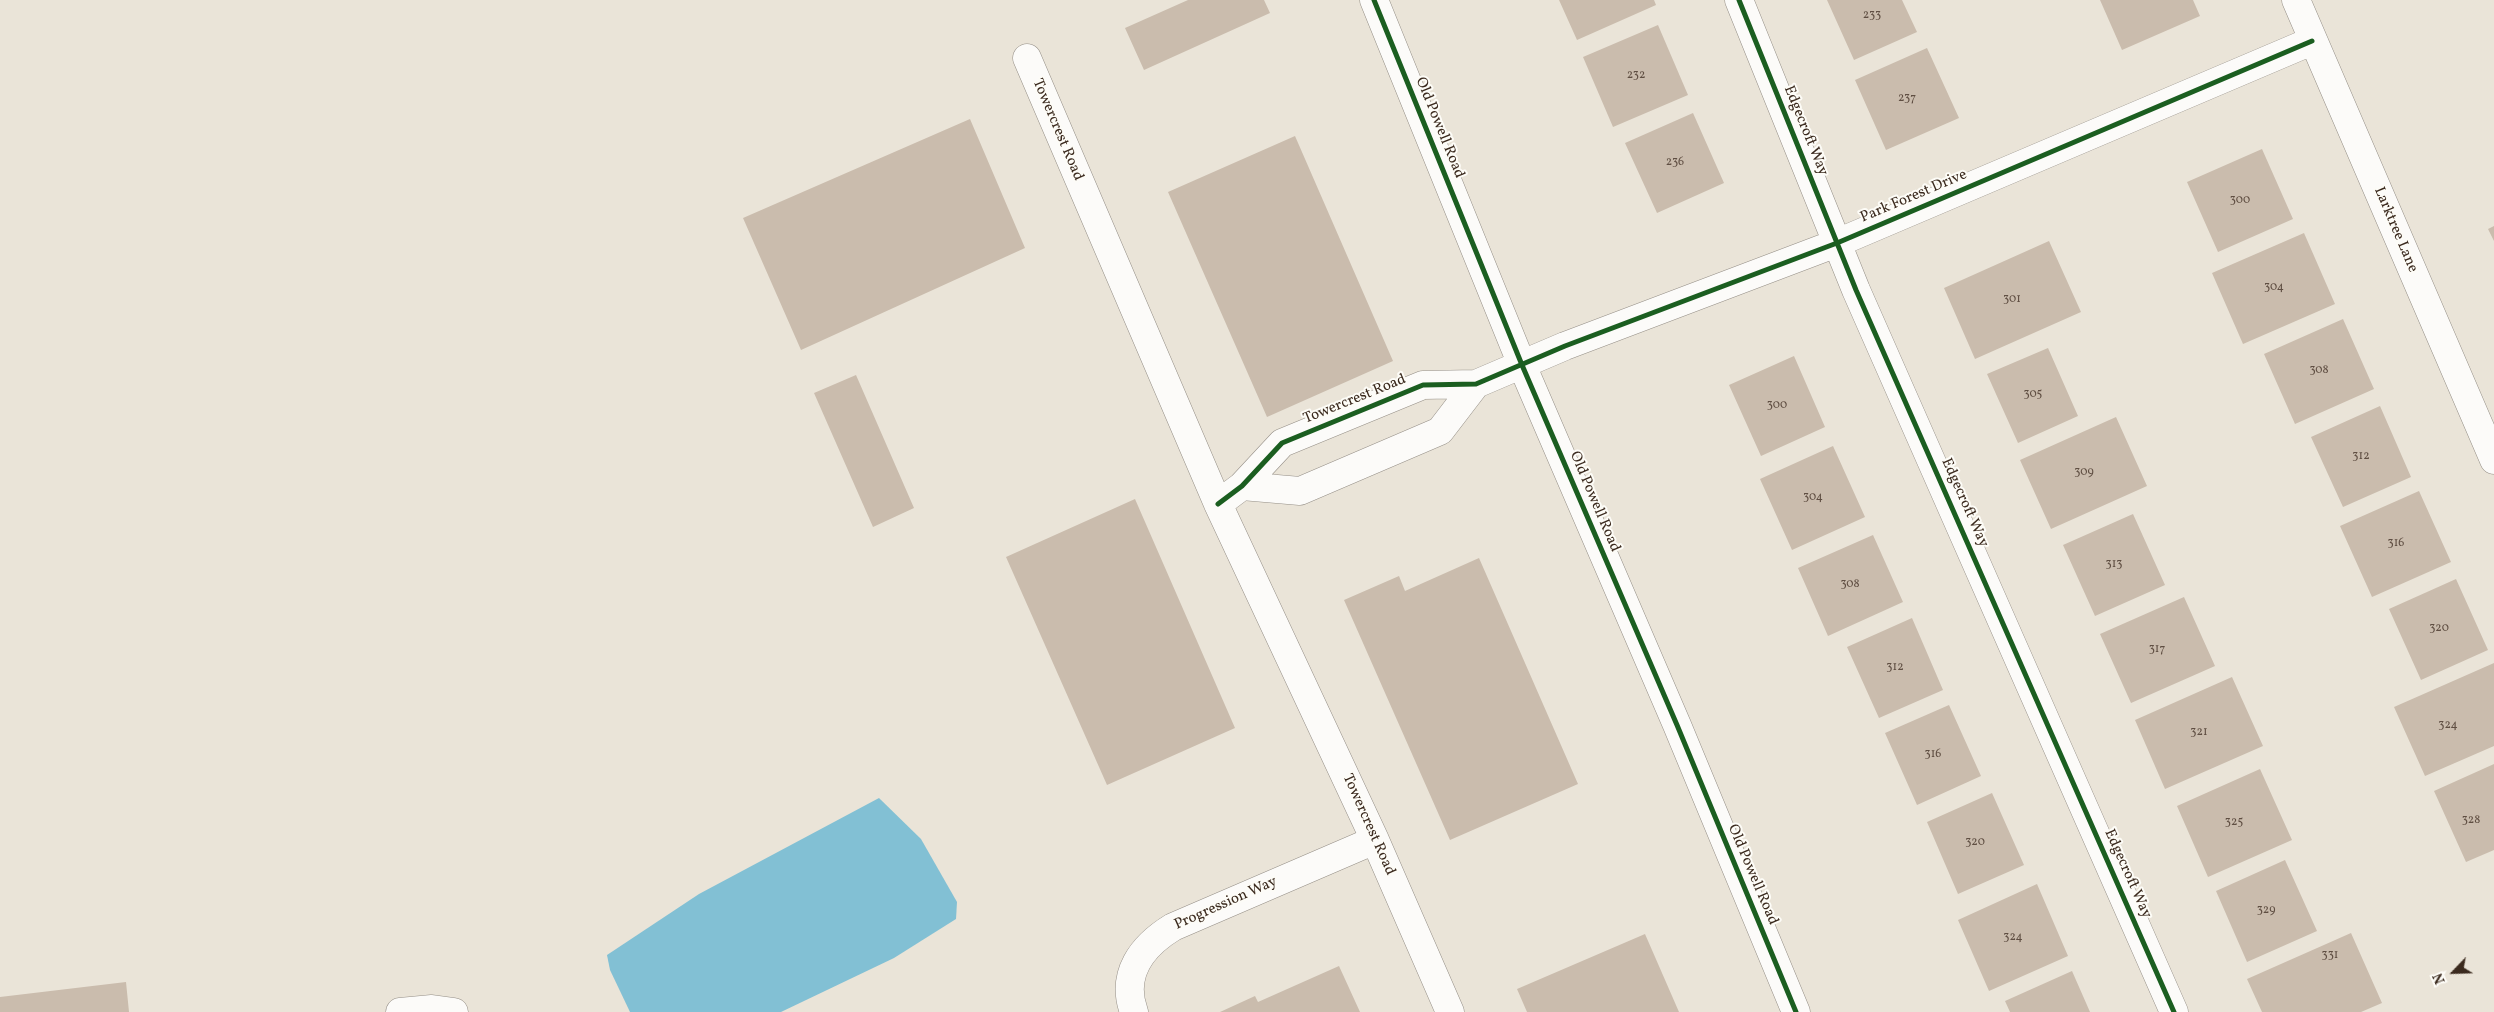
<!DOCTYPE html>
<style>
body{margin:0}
#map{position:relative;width:2494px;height:1012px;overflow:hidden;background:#eae4d8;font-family:Vollkorn,serif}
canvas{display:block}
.north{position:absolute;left:2429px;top:947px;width:50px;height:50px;-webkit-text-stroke:4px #fdfcf7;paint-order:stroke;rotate:246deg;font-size:14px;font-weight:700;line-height:20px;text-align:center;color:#3b2a1e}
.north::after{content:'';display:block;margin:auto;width:18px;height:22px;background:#3b2a1e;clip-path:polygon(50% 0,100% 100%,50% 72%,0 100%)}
</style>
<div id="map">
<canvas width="2494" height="1012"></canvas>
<div class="north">N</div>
</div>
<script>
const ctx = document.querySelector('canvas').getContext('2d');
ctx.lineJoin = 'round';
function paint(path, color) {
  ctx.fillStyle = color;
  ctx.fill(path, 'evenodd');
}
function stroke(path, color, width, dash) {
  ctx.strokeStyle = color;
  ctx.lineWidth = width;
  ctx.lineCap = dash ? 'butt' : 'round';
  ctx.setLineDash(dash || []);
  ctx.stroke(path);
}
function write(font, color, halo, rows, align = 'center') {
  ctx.font = font + ' Vollkorn,serif';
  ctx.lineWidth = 4;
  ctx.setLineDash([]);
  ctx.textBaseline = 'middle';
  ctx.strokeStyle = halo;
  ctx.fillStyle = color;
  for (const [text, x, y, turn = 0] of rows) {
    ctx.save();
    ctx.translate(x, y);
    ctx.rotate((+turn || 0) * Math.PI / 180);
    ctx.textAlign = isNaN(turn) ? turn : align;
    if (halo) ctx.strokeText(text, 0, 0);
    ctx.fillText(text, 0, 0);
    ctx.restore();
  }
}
paint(new Path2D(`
 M 879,798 L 921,839 L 957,902 L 956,919 L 894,958 L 781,1012 L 630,1012 L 610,970 L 607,955 L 699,894 Z`), '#82c0d4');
paint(new Path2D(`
 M 1188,0 L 1264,0 L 1270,13 L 1144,70 L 1125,28 Z
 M 1559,0 L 1654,0 L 1656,5 L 1577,40 Z
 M 1827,0 L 1902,0 L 1917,32 L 1854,60 Z
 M 2100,0 L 2193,0 L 2200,16 L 2122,50 Z
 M 1658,25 L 1688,95 L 1613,127 L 1583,57 Z
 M 1927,48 L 1959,118 L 1886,150 L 1855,80 Z
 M 1693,113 L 1724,183 L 1657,213 L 1625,143 Z
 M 970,119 L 1025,248 L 801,350 L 743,218 Z
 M 1295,136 L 1393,361 L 1267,417 L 1168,192 Z
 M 2262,149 L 2293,219 L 2218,252 L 2187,182 Z
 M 2494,226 L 2494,241 L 2488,229 Z
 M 2304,233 L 2335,304 L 2243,344 L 2212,273 Z
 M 2049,241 L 2081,312 L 1975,359 L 1944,288 Z
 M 2343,319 L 2374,389 L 2295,424 L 2264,354 Z
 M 2048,348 L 2078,416 L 2018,443 L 1987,374 Z
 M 1794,356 L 1825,427 L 1761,456 L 1729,385 Z
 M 856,375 L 914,508 L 873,527 L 814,393 Z
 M 2380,406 L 2411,477 L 2343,507 L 2311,437 Z
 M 2116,417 L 2147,486 L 2051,529 L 2020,460 Z
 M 1833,446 L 1865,517 L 1792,550 L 1760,479 Z
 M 2419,491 L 2451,562 L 2372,597 L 2340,526 Z
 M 1135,499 L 1235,728 L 1107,785 L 1006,557 Z
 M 2133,514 L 2165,585 L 2095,616 L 2063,545 Z
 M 1873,535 L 1903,602 L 1828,636 L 1798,568 Z
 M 1479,558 L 1578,784 L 1450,840 L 1344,600 L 1399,576 L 1405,591 Z
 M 2456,579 L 2488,650 L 2421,680 L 2389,609 Z
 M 2184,597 L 2215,666 L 2131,703 L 2100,634 Z
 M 1912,618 L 1943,690 L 1879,718 L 1847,647 Z
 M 2494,663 L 2494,746 L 2425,776 L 2394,707 Z
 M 2232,677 L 2263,746 L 2165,789 L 2135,720 Z
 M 1949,705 L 1981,776 L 1917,805 L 1885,733 Z
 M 2494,764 L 2494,850 L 2466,862 L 2434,791 Z
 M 2260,769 L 2292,840 L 2208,877 L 2177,806 Z
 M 1992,793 L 2024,865 L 1958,894 L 1927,822 Z
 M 2285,860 L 2317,931 L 2247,962 L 2216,891 Z
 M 2037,884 L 2068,956 L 1989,991 L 1958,920 Z
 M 2351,933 L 2382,1003 L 2361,1012 L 2262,1012 L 2247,979 Z
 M 1645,934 L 1679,1012 L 1527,1012 L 1517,989 Z
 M 1339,966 L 1360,1012 L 1220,1012 L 1255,996 L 1258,1002 Z
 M 2072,971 L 2090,1012 L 2010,1012 L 2005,1001 Z
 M 126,982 L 129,1012 L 0,1012 L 0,997 Z`), '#cabcad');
const minor = new Path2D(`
 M 1374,0 L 1522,365 L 1677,725 L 1796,1012
 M 1739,0 L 1856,290 L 2174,1012
 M 2296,0 L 2494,460
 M 1027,58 L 1218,504 L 1375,840 L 1450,1012
 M 1242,486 L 1300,491 L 1440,431 L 1476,384
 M 1218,504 L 1242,486 L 1282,443 L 1423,385 L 1476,384 L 1565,346 L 1837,243 L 2312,41
 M 400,1012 L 432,1009 L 454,1012
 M 1134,1012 C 1120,974 1142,946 1173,927 L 1375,840`);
stroke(minor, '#948e86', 29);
stroke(minor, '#fcfbf9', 28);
stroke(new Path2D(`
 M 1374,0 L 1522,365 L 1677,725 L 1796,1012
 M 1739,0 L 1856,290 L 2174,1012
 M 1218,504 L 1242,486 L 1282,443 L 1423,385 L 1476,384 L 1565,346 L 1837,243 L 2312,41`), '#1b5e20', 5);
write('12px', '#5f4e42', null, [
 ["233",1872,16],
 ["232",1636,76],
 ["237",1907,99],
 ["236",1675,163],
 ["300",2240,201],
 ["304",2274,288],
 ["301",2012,300],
 ["308",2319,371],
 ["305",2033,395],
 ["300",1777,406],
 ["312",2361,457],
 ["309",2084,473],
 ["304",1813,498],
 ["316",2396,544],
 ["313",2114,565],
 ["308",1850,585],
 ["320",2439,629],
 ["317",2157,650],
 ["312",1895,668],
 ["324",2448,726],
 ["321",2199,733],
 ["316",1933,755],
 ["328",2471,821],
 ["325",2234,823],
 ["320",1975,843],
 ["329",2266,911],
 ["324",2013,938],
 ["331",2330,956]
]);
write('15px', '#3b2a1e', '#fdfcf7', [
 ["Old Powell Road",1439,128,68],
 ["Towercrest Road",1057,130,67],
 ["Edgecroft Way",1805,131,68],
 ["Park Forest Drive",1914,197,-23],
 ["Larktree Lane",2395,230,67],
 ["Towercrest Road",1355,400,-22],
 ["Old Powell Road",1594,502,67],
 ["Edgecroft Way",1964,503,66],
 ["Towercrest Road",1368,825,66],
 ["Edgecroft Way",2127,874,66],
 ["Old Powell Road",1752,875,67],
 ["Progression Way",1226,904,-24]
]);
</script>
